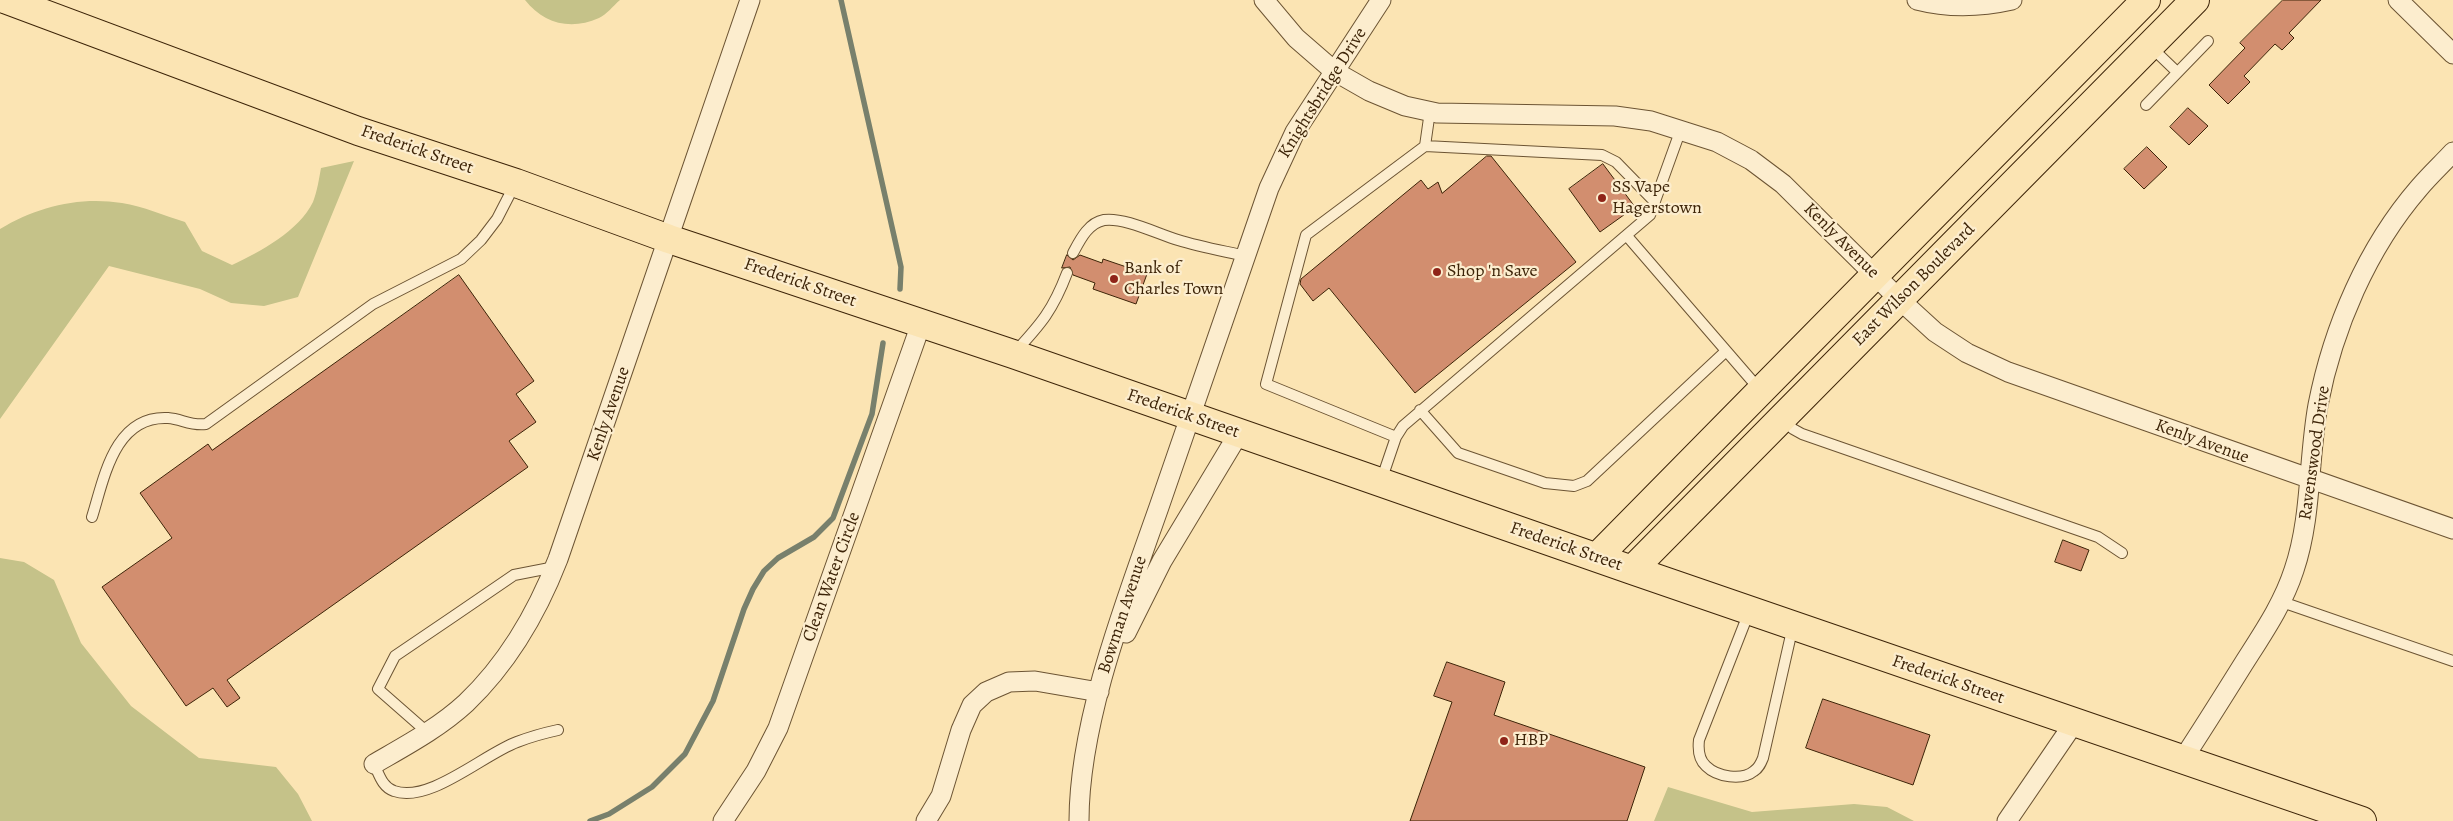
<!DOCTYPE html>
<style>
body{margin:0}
canvas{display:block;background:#fbe4b3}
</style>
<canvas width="2453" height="821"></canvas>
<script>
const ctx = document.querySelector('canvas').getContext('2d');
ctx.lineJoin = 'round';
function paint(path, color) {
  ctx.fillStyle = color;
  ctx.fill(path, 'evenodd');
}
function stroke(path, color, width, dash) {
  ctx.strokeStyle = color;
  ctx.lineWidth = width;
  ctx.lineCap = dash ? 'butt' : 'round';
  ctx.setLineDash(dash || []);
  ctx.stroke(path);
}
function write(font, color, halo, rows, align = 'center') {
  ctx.font = font + ' Alegreya,serif';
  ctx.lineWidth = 4.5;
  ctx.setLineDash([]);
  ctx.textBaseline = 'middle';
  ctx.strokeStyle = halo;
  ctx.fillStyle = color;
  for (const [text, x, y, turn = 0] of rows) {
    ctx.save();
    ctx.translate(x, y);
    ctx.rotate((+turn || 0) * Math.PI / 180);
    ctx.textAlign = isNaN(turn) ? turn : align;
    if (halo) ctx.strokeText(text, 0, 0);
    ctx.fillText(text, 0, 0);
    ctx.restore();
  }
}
paint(new Path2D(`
 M 525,0 L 620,0 C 613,6 606,15 599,18 C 570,31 543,23 525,0 Z
 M 354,161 L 298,297 L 264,306 L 231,303 L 200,289 L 109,266 L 0,419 L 0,229 C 36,207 79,196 122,203 C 143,206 165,216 185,222 L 202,251 L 232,265 C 260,252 299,231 313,202 C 317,192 319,179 321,168 Z
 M 0,558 L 24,562 L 54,580 L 81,643 L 131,706 L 199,758 L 276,767 L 298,794 L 312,821 L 0,821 Z
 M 1668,787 L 1752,812 L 1854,804 L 1887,807 L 1914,821 L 1654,821 Z`), '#c5c289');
stroke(new Path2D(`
 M 841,0 L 901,267 L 900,289
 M 590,821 L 609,814 L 652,787 L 685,754 L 713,701 L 744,609 L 753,589 L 764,571 L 778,558 L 814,537 L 833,518 L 872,414 L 883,343`), '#78806c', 5.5);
const building = new Path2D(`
 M 2283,0 L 2321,0 L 2289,33 L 2294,38 L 2282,50 L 2275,44 L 2244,76 L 2250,82 L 2228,104 L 2209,85 L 2245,48 L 2240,43 Z
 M 2188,108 L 2208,126 L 2189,145 L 2170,127 Z
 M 2147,147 L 2167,167 L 2144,189 L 2124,169 Z
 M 1487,156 L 1491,156 L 1576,262 L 1415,393 L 1329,288 L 1313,301 L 1300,284 L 1301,279 L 1421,180 L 1428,189 L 1438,182 L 1442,193 Z
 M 1603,164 L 1635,207 L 1600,232 L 1569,189 Z
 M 1067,255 L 1073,260 L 1080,255 L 1102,263 L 1103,259 L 1147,274 L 1136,304 L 1093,289 L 1095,283 L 1073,275 L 1070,267 L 1062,268 Z
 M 459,275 L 534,381 L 516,394 L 536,422 L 509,441 L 528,467 L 227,680 L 240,698 L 227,707 L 213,688 L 186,706 L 102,587 L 172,538 L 140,493 L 208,444 L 212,450 Z
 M 2063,540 L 2089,550 L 2081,571 L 2055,562 Z
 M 1447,662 L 1505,682 L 1494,715 L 1645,767 L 1627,821 L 1410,821 L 1452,702 L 1434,696 Z
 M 1823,699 L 1930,735 L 1913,785 L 1806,748 Z`);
paint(building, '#d28e6f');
stroke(building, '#3d2408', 1);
const lane = new Path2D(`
 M 2151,47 L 2177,72
 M 2146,105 L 2208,41
 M 1425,146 L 1430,111
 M 1627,236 L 1760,390
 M 1073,253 C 1080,240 1088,223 1104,220 C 1124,217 1158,234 1178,240 C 1200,247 1224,251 1246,256
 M 1015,352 C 1041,324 1053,310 1067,273
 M 1420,410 L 1458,453 L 1545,483 L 1574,486 L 1587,481 L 1726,351
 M 1783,419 L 1793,429 L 1802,434 L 2098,537 L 2122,553
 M 1396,437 L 1266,384 L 1306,235 L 1425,146 L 1602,155 L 1616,162 L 1655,202
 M 1381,481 L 1396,437 L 1403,426 L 1650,215 L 1681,129
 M 92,517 C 104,479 114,415 168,418 C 182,419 190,426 206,424 L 373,304 L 461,259 L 481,240 L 497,219 L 515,184
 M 2282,602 L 2453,661
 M 1749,612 L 1699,740 C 1698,749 1698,759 1706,766 C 1717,777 1742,781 1754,771 C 1759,768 1761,763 1763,758 L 1793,626
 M 427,732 L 378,689 L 395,656 L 454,616 L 514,575 L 555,567
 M 374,764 C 379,774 382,787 394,791 C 429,804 484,754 517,742 C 530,737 544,733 558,730`);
const street = new Path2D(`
 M 1264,0 L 1296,38 L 1334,71 L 1369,91 L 1405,106 L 1437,113 L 1615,116 L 1651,121 L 1717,142 L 1751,160 L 1783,184 L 1900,300 L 1935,332 L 1967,353 L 2008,372 L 2453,529
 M 1917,0 C 1948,8 1981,7 2012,0
 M 2398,0 L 2453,54
 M 1126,633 L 1162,561 L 1239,433
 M 2183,759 C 2204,727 2224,695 2244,663 C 2263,633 2283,604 2294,570 C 2312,517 2308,460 2318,405 C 2333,328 2367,248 2419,188 C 2430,175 2442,164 2453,152
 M 374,764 C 405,746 439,728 466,703 C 509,662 537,613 558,559 L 750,0
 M 723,821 L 756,771 L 778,728 L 921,324
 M 926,821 L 941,796 L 961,730 L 972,705 L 986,692 L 1009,682 L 1035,681 L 1099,692
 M 1079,821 C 1079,721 1126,601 1159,507 C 1196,401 1233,295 1269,188 L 1295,132 L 1381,0
 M 2007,821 L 2074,723`);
const primary = new Path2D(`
 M 7,0 L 358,131 L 516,183 L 669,239 L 1013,354 L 1632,570 L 2362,821
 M 1597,557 L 2146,0
 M 1632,570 L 2195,0`);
stroke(lane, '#6c5433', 12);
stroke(street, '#6c5433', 21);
stroke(primary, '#3d2408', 30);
stroke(lane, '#fcedce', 10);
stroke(street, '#fcedce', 19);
stroke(primary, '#fbe4b3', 28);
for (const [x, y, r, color] of [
 [1602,198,5,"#8f2418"],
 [1437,272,5,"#8f2418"],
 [1114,279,5,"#8f2418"],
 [1504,741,5,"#8f2418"]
]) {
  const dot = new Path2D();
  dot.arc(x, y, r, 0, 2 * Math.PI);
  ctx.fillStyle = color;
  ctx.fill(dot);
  stroke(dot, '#fcedce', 2);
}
write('18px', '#3d2408', '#fcedce', [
 ["Knightsbridge Drive",1323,93,-58],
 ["Frederick Street",417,150,19],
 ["Kenly Avenue",1841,241,45],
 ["Frederick Street",800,283,19],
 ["East Wilson Boulevard",1914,285,-45],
 ["Kenly Avenue",609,414,-71],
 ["Frederick Street",1183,414,19],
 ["Kenly Avenue",2202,442,20],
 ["Ravenswood Drive",2315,453,-82],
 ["Frederick Street",1566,547,19],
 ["Clean Water Circle",832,577,-70],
 ["Bowman Avenue",1123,615,-72],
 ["Frederick Street",1948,680,19]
]);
write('18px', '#3d2408', '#fcedce', [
 ["SS Vape",1612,188],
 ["Hagerstown",1612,209],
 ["Bank of",1124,269],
 ["Charles Town",1124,290],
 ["Shop 'n Save",1447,272],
 ["HBP",1514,741]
], 'left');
</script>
